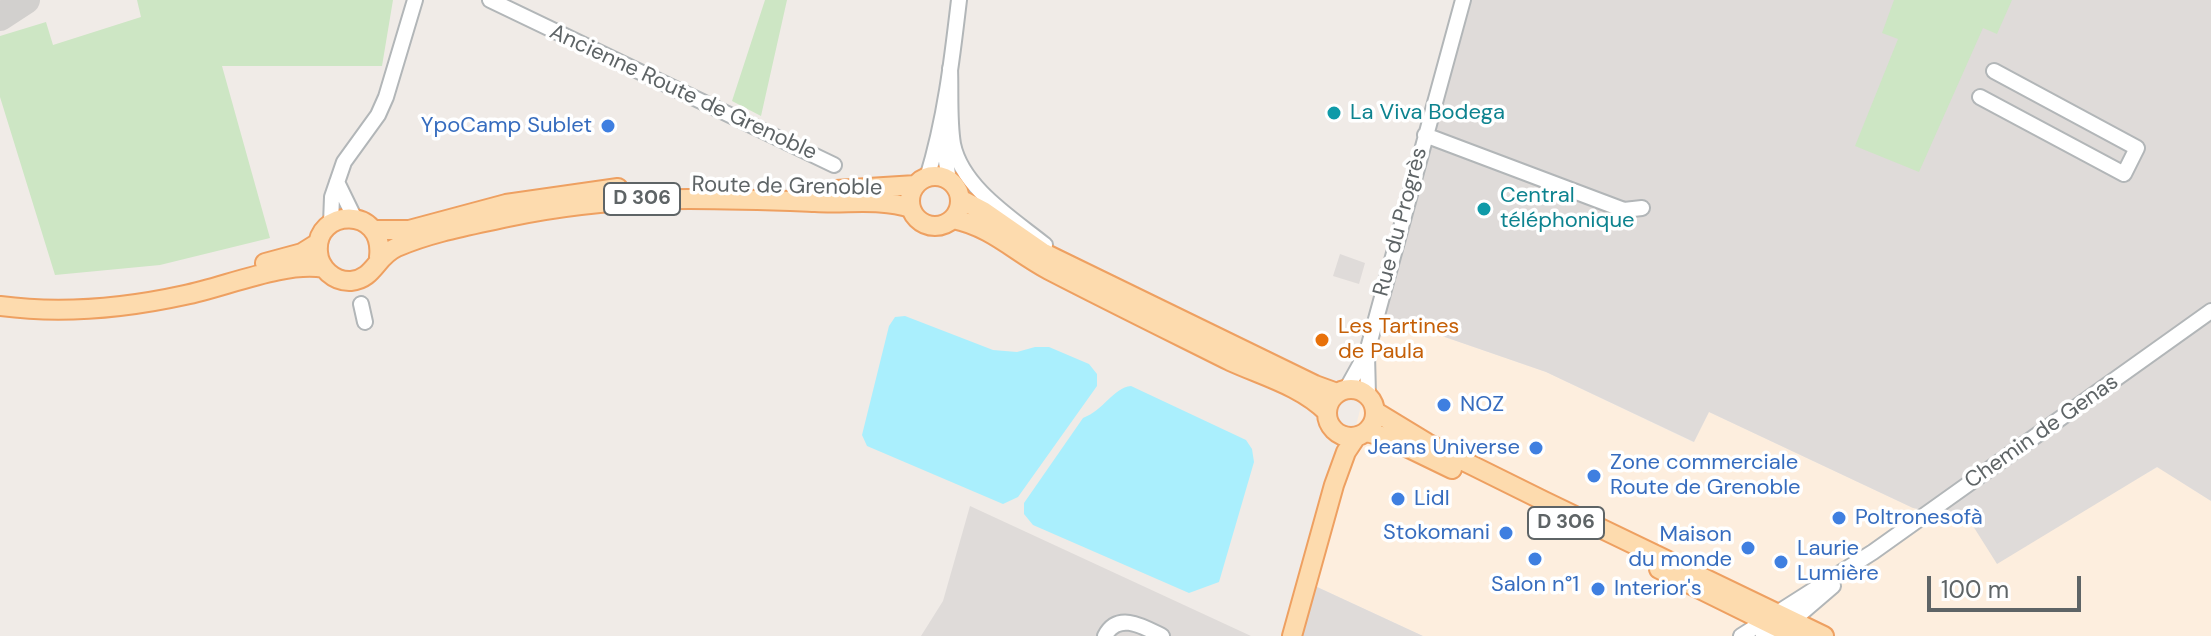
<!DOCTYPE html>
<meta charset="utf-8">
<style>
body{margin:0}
#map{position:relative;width:2211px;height:636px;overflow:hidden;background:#f0ebe7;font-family:"DM Sans",sans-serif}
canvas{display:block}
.scale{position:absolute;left:1927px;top:576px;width:154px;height:36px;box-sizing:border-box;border:4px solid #5e6466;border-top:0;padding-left:10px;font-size:24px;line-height:28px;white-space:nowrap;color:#5e6466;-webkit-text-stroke:6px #fff;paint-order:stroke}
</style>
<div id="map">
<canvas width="2211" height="636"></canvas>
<div class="scale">100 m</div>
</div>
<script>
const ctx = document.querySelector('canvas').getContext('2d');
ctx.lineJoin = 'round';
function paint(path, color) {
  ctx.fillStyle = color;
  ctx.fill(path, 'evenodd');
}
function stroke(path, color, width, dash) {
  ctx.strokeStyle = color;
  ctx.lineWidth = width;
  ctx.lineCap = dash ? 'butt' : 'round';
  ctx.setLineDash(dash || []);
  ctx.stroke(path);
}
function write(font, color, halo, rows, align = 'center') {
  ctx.font = font + ' "DM Sans",sans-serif';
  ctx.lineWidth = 7;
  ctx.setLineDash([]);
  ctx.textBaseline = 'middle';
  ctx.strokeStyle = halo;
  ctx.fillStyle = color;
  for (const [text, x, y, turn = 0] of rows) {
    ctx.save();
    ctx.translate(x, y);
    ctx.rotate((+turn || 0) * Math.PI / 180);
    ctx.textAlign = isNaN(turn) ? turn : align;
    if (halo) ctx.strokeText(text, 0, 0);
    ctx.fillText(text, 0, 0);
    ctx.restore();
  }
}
paint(new Path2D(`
 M 1384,316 L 1546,372 L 1693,442 L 1709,412 L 1913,508 L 1968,518 L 2129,483 L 2158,467 L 2211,501 L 2211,636 L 1423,636 L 1315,586 Z`), '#fdeede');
paint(new Path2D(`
 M 1472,0 L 2211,0 L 2211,501 L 2157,467 L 1997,564 L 1968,518 L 1913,508 L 1709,412 L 1694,442 L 1546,372 L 1384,316 Z
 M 1340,254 L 1365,263 L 1359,284 L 1333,276 Z
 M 970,506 L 1251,636 L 921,636 L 943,601 Z
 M 1315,586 L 1423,636 L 1297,636 Z`), '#dfdbd9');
paint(new Path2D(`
 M 137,0 L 393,0 L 382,66 L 222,66 L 270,238 L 160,265 L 55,275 L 0,97 L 0,36 L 46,22 L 53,45 L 141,17 Z
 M 765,0 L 787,0 L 761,116 L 732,101 Z
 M 1894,0 L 2012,0 L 1997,34 L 1983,28 L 1919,172 L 1855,146 L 1898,39 L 1882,33 Z`), '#cde6c4');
paint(new Path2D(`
 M 905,316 L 993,350 L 1017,352 L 1035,347 L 1049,347 L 1089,364 L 1097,374 L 1097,386 L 1018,497 L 1003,504 L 867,446 L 862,435 L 889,326 L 895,317 Z
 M 1131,386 L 1246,440 L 1252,449 L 1254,462 L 1219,582 L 1189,593 L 1033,525 L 1024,514 L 1024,503 L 1083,418 C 1104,410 1113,388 1131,386 Z`), '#aaeffd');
stroke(new Path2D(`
 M 0,17 L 26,0`), '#d2d0ce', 28);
const minor = new Path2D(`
 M 490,0 L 834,165
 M 950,68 C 951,92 949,120 953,144 C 962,188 1013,219 1045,245
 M 1980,97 L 2124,174 L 2137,148 L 1994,71
 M 1425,135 L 1624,210 L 1642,208
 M 947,137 L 946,161 L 949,181
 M 927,178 C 945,120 952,60 959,0
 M 337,182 L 355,219
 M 331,223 L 332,197 L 344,162 L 378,115 L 386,97 L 415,0
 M 361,304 L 365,322
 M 1367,355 L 1368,395
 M 1347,388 L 1367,352 L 1463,0
 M 1105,636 C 1118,611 1144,627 1162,636
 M 1741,636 L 1873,552 L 2211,311
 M 1763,636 L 1798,616 L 1833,586`);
const major = new Path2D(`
 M910 201a25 25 0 1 1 50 0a25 25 0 1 1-50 0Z
 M 836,190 L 916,185
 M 960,199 L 983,211 L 1042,252 L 1315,385 L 1337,393
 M 953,219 C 992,227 1015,252 1049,270 C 1109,301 1170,331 1230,361 C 1263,376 1301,386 1327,412
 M 374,230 L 409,230 L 506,204 L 618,188
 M 379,257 C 385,205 314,208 318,252 C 319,268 334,282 351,281 C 374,279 376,256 397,247 C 431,232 472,225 508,217 C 615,194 707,198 815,202 C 849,204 879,198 911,208
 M 265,263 L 302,253 L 318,243
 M 0,306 C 60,314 126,308 185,295 C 225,287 285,261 324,268
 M1327 413a24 24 0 1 1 48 0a24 24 0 1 1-48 0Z
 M 1376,412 L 1427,443 L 1544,501 L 1824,636
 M 1367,432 L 1388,438 L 1452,469
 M 1659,569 L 1795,636
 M 1292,636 L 1334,485 L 1346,452 L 1356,437`);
stroke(minor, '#b2b6b8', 18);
stroke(major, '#eea061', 22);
stroke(minor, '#fff', 14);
stroke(major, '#fddbae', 18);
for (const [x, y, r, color] of [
 [1334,113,8,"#0f9aa8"],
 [608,126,8,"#3f7fe0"],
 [1484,209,8,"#0f9aa8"],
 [1322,340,8,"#e8710a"],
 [1444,405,8,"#3f7fe0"],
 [1536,448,8,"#3f7fe0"],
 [1594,476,8,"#3f7fe0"],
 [1398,499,8,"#3f7fe0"],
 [1839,518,8,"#3f7fe0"],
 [1506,533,8,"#3f7fe0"],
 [1748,548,8,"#3f7fe0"],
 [1535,559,8,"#3f7fe0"],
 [1781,562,8,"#3f7fe0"],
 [1598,589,8,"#3f7fe0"]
]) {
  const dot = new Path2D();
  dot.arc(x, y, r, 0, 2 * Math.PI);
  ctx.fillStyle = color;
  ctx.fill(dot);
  stroke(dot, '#fff', 3);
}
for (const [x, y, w] of [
 [642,199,76],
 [1566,523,76]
]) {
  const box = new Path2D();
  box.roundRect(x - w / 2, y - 16, w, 32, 6);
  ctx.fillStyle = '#fff';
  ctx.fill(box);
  stroke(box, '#5e6466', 2);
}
write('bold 20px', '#5e6466', null, [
 ["D 306",642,199],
 ["D 306",1566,523]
]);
write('22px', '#5e6466', '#fff', [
 ["Ancienne Route de Grenoble",683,93,25],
 ["Route de Grenoble",787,187,1],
 ["Rue du Progrès",1401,222,-75],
 ["Chemin de Genas",2042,432,-35]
]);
write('22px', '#0d838f', '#fff', [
 ["La Viva Bodega",1350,113],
 ["Central",1500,196],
 ["téléphonique",1500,221]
], 'left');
write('22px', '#366cbe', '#fff', [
 ["YpoCamp Sublet",592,126,"right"],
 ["NOZ",1460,405],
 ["Jeans Universe",1520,448,"right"],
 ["Zone commerciale",1610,463],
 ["Route de Grenoble",1610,488],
 ["Lidl",1414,499],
 ["Poltronesofà",1855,518],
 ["Stokomani",1490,533,"right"],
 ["Maison",1732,535,"right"],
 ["du monde",1732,560,"right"],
 ["Laurie",1797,549],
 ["Lumière",1797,574],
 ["Salon n°1",1535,585,"center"],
 ["Interior's",1614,589]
], 'left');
write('22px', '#c56008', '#fff', [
 ["Les Tartines",1338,327],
 ["de Paula",1338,352]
], 'left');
</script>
